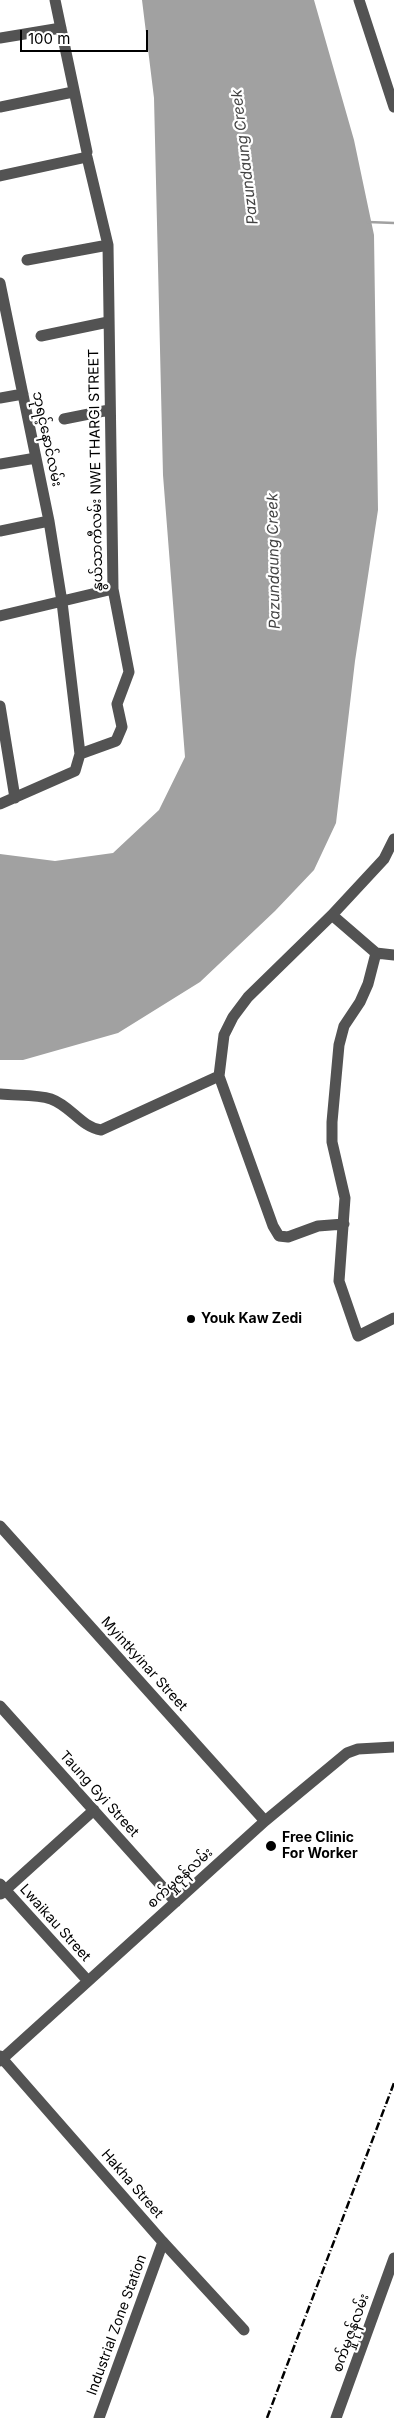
<!DOCTYPE html>
<meta charset="utf-8">
<style>
body{margin:0}
#map{position:relative;width:394px;height:2418px;overflow:hidden;background:#fff;font-family:Inter,sans-serif}
canvas{display:block}
.scale{position:absolute;left:20px;top:30px;width:128px;height:22px;box-sizing:border-box;border:2px solid #000;border-top:0;padding-left:6px;font-size:15px;line-height:18px;white-space:nowrap;color:#000;-webkit-text-stroke:4px #fff;paint-order:stroke}
</style>
<div id="map">
<canvas width="394" height="2418"></canvas>
<div class="scale">100 m</div>
</div>
<script>
const ctx = document.querySelector('canvas').getContext('2d');
ctx.lineJoin = 'round';
function paint(path, color) {
  ctx.fillStyle = color;
  ctx.fill(path, 'evenodd');
}
function stroke(path, color, width, dash) {
  ctx.strokeStyle = color;
  ctx.lineWidth = width;
  ctx.lineCap = dash ? 'butt' : 'round';
  ctx.setLineDash(dash || []);
  ctx.stroke(path);
}
function write(font, color, halo, rows, align = 'center') {
  ctx.font = font + ' Inter,"Noto Sans Myanmar",sans-serif';
  ctx.lineWidth = 4.5;
  ctx.setLineDash([]);
  ctx.textBaseline = 'middle';
  ctx.strokeStyle = halo;
  ctx.fillStyle = color;
  for (const [text, x, y, turn = 0] of rows) {
    ctx.save();
    ctx.translate(x, y);
    ctx.rotate((+turn || 0) * Math.PI / 180);
    ctx.textAlign = isNaN(turn) ? turn : align;
    if (halo) ctx.strokeText(text, 0, 0);
    ctx.fillText(text, 0, 0);
    ctx.restore();
  }
}
paint(new Path2D(`
 M 142,0 L 314,0 L 354,140 L 374,235 L 378,510 L 355,661 L 336,823 L 314,870 L 275,911 L 200,982 L 118,1033 L 23,1060 L 0,1060 L 0,854 L 55,861 L 113,853 L 159,810 L 185,757 L 163,475 L 154,98 Z`), '#a1a1a1');
stroke(new Path2D(`
 M 368,222 L 394,223`), '#a1a1a1', 2.5);
stroke(new Path2D(`
 M 55,0 L 87,152
 M 359,0 L 394,107
 M 0,38 L 61,28
 M 0,107 L 73,92
 M 0,176 L 87,157 L 108,245 L 113,589 L 129,672 L 117,704 L 122,727 L 116,741 L 80,754
 M 27,260 L 108,245
 M 0,283 L 49,521 L 62,602 L 80,754 L 75,771 L 0,804
 M 41,336 L 108,322
 M 0,398 L 23,394
 M 64,419 L 109,410
 M 0,464 L 36,458
 M 0,531 L 49,521
 M 0,616 L 113,589
 M 0,706 L 15,798
 M 332,915 L 376,953 L 394,955
 M 376,953 L 368,984 L 360,1002 L 344,1026 L 339,1045 L 332,1122 L 332,1142 L 345,1198 L 339,1281 L 358,1336 L 394,1318
 M 0,1094 C 16,1096 36,1094 51,1099 C 71,1106 81,1127 101,1130 L 219,1076
 M 344,1224 L 318,1226 L 288,1237 L 279,1236 L 273,1226 L 219,1076 L 224,1035 L 233,1017 L 248,997 L 332,915 L 384,859 L 394,839
 M 0,1526 L 265,1821
 M 0,1706 L 176,1902
 M 0,1884 L 88,1981
 M 1,1894 L 94,1810
 M 0,2056 L 163,2242 L 244,2330
 M 0,2061 L 265,1821 L 347,1753 L 358,1749 L 394,1747
 M 99,2418 L 163,2242
 M 336,2418 L 394,2258`), '#535353', 11);
stroke(new Path2D(`
 M 267,2418 L 394,2083`), '#000', 2.5, [8, 2.5, 1, 2.5]);
for (const [x, y, r, color] of [
 [191,1319,5,"#000"],
 [271,1846,6,"#000"]
]) {
  const dot = new Path2D();
  dot.arc(x, y, r, 0, 2 * Math.PI);
  ctx.fillStyle = color;
  ctx.fill(dot);
  stroke(dot, '#fff', 2);
}
write('14px', '#000', '#fff', [
 ["ဘုရင့်နောင်လမ်း",47,439,78],
 ["နွယ်သာကီလမ်း NWE THARGI STREET",96,470,-91],
 ["Myintkyinar Street",144,1664,48],
 ["Taung Gyi Street",99,1794,48],
 ["စက်မှုဇုန်လမ်း",180,1878,-42],
 ["Lwaikau Street",55,1923,48],
 ["Hakha Street",132,2184,49],
 ["Industrial Zone Station",117,2325,-70],
 ["စက်မှုဇုန်လမ်း",351,2333,-70]
]);
write('bold 14px', '#000', '#fff', [
 ["Youk Kaw Zedi",201,1319],
 ["Free Clinic",282,1838],
 ["For Worker",282,1854]
], 'left');
write('italic 15px', '#424242', '#fff', [
 ["Pazundaung Creek",245,157,-97],
 ["Pazundaung Creek",274,561,-91]
]);
</script>
